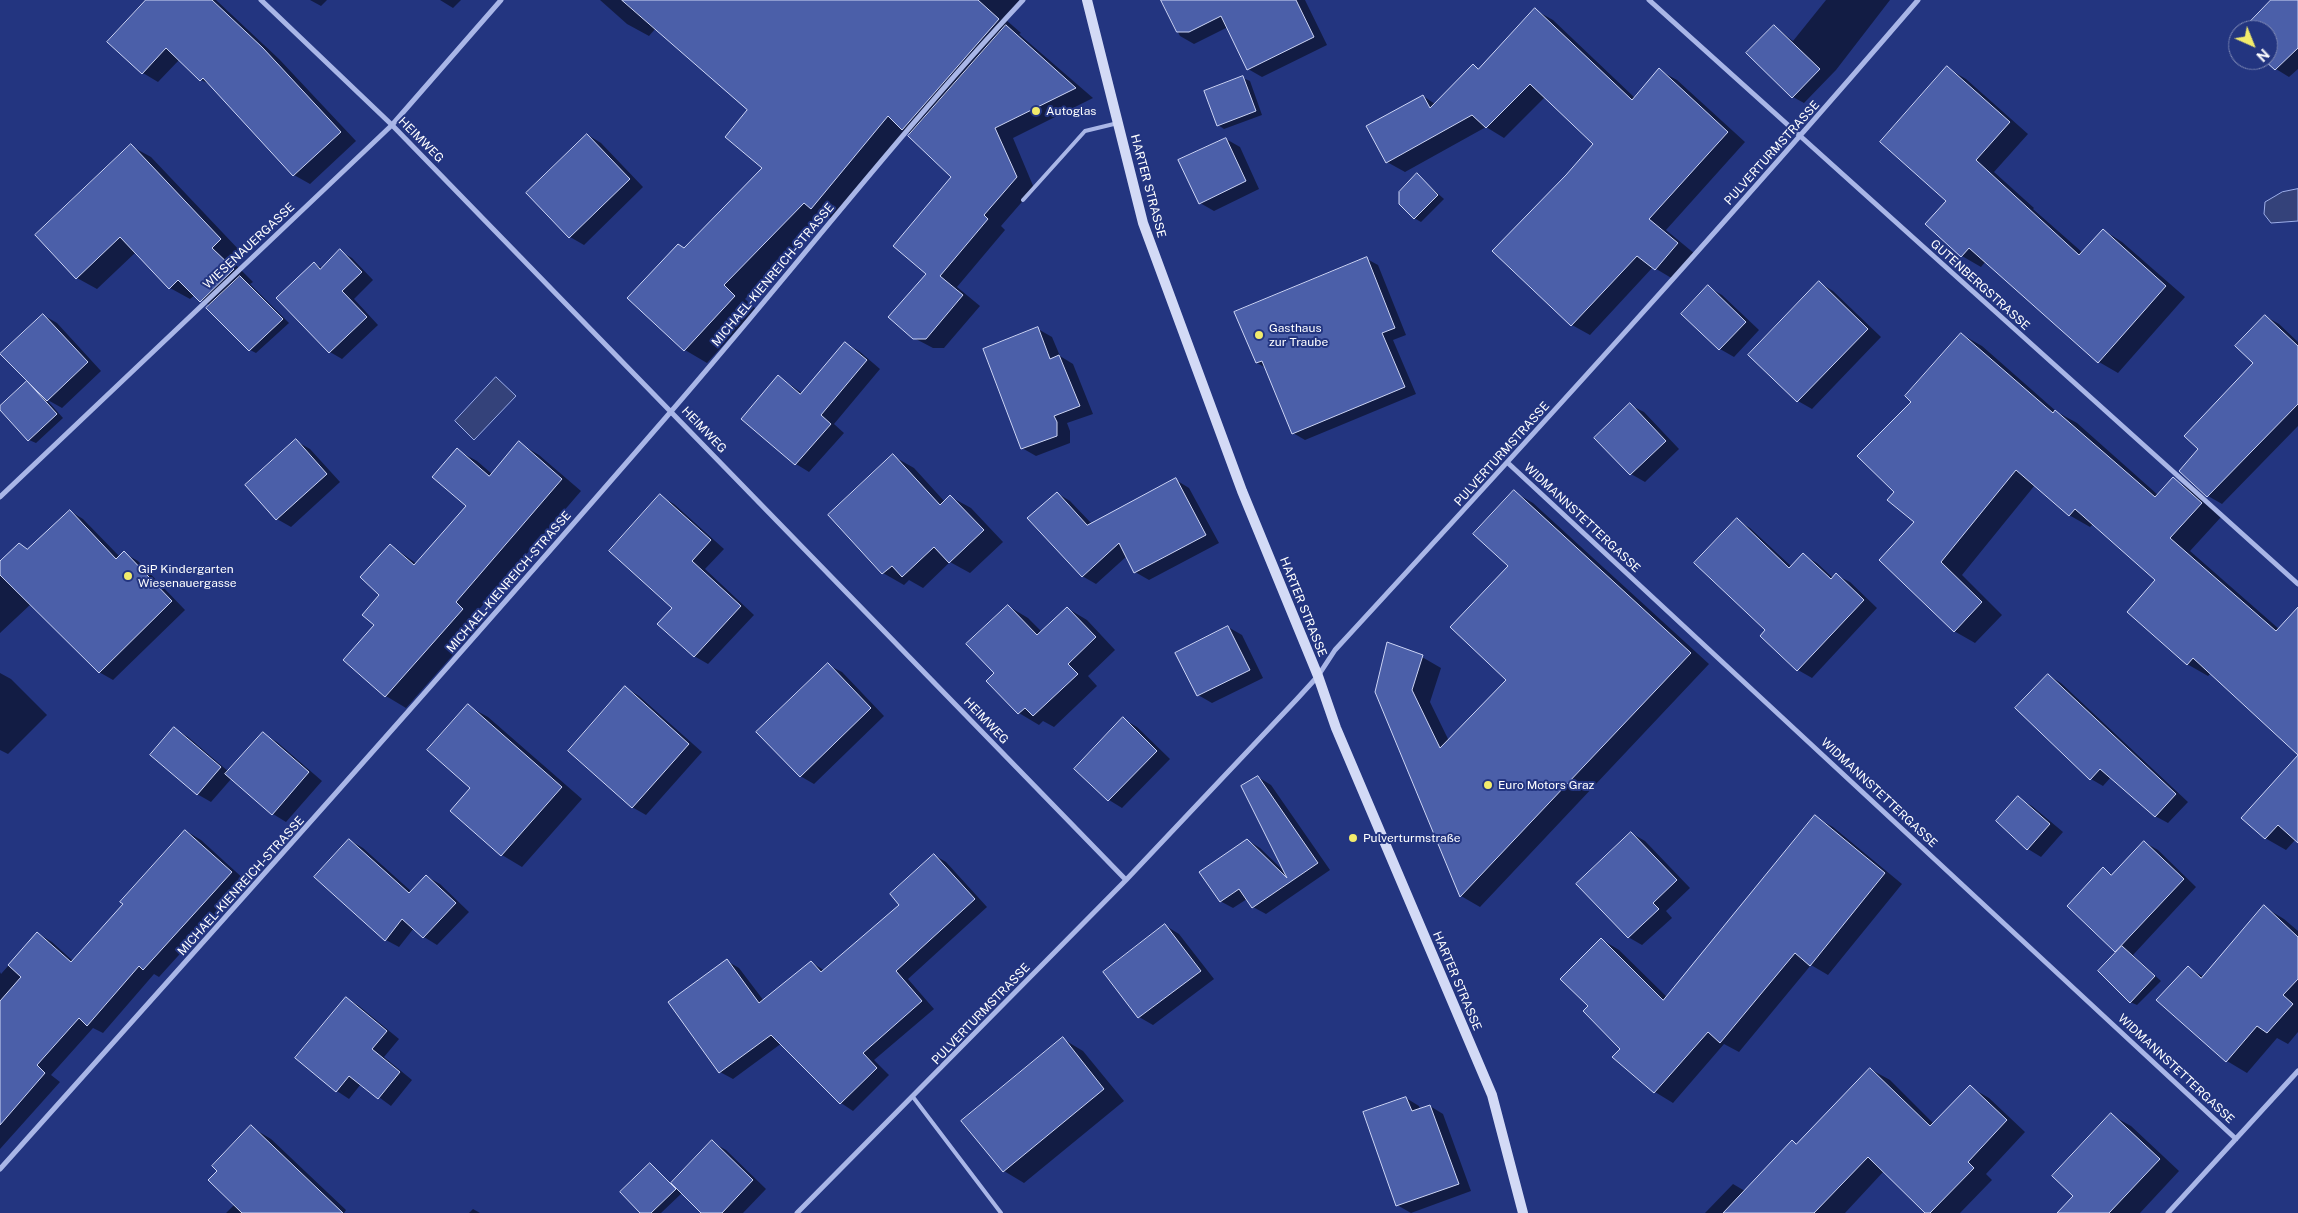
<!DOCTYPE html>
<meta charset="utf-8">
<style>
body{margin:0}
#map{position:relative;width:2298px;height:1213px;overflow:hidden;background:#233580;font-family:"Public Sans",sans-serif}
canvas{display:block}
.north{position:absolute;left:2228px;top:20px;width:50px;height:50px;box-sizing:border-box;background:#233580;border:1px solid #7b86b3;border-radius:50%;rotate:136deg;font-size:14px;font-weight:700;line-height:20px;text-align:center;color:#fff}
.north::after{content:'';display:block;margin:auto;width:18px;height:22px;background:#f2eb6c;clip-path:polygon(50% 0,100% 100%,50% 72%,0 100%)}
</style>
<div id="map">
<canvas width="2298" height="1213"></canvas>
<div class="north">N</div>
</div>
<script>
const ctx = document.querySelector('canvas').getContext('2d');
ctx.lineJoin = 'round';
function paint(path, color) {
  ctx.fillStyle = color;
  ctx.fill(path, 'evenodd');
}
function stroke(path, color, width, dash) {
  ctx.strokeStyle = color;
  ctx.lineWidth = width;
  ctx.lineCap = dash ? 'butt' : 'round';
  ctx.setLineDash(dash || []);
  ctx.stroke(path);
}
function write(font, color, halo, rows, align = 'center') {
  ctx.font = font + ' "Public Sans",sans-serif';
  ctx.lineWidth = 4;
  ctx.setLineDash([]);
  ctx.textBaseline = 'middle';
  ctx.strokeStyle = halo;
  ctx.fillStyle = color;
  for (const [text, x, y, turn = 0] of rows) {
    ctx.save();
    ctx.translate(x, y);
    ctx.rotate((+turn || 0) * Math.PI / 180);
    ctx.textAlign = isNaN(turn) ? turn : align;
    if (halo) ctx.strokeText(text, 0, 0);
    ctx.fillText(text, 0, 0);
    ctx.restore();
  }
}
const water = new Path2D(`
 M 2298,189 L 2298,221 L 2271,223 L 2264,214 L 2265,202 L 2282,192 Z
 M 496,377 L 516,396 L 474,440 L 455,421 Z`);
paint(water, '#34427a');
stroke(water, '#9daee8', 1);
paint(new Path2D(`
 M 148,0 L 216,0 L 279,59 L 356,141 L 310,184 L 294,175 L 211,85 L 201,80 L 180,59 L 158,82 L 143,73 L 109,42 Z
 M 310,0 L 327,0 L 321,6 Z
 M 440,0 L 461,0 L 453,8 Z
 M 600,0 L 1020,0 L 1005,19 L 1021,33 L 1019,34 L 1093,98 L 1013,138 L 1034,188 L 1001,226 L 1005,230 L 957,287 L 980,306 L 944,348 L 933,348 L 914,338 L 928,274 L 952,177 L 908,132 L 834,220 L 826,216 L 745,299 L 756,309 L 707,363 L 685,350 L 685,249 L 764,168 L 749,110 L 656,28 L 649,36 L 627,24 Z
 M 1162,0 L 1305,0 L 1327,45 L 1262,77 L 1248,69 L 1228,27 L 1194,44 L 1180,36 Z
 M 1826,0 L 1890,0 L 1836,70 L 1804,103 L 1793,97 L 1748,53 L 1774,26 L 1793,41 Z
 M 2272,0 L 2298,0 L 2298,69 L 2289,77 L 2276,69 L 2266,60 L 2268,60 L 2268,30 L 2243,30 Z
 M 1535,10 L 1553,20 L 1635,98 L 1659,70 L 1677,80 L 1745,142 L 1666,230 L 1695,254 L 1673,279 L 1653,267 L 1590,335 L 1572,325 L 1494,251 L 1567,176 L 1595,144 L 1545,97 L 1504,138 L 1486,127 L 1405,172 L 1387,162 L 1423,96 L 1435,104 L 1473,66 L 1479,69 Z
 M 1947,68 L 1966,79 L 2028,134 L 1994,172 L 2034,208 L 2033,209 L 2083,253 L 2103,230 L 2122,242 L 2185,297 L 2118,373 L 2099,362 L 1986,261 L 1981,267 L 1962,256 L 1948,201 Z
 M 1243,78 L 1250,81 L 1262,115 L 1224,129 L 1218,125 Z
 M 588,135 L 601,143 L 643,187 L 584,245 L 570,237 Z
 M 1226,139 L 1240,147 L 1259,189 L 1214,211 L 1200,203 Z
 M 131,146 L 151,157 L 241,252 L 231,260 L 253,282 L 250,284 L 289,323 L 256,353 L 250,350 L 210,306 L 195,295 L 190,299 L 170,288 L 136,252 L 97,289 L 77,278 Z
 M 1417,175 L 1444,199 L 1421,222 L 1414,218 Z
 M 340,251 L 352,258 L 373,280 L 354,299 L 378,325 L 342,359 L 330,352 L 278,298 L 314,263 L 322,268 Z
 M 1367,259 L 1378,265 L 1406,335 L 1393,340 L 1416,394 L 1305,440 L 1293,433 L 1266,368 L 1257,363 Z
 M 1820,283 L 1833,291 L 1881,337 L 1812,409 L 1798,401 L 1750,355 Z
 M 1708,287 L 1722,295 L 1759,330 L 1734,357 L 1720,349 L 1683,314 Z
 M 43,315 L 57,323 L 101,371 L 62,408 L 46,399 L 63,418 L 36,443 L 29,440 L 0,408 L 27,383 L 32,386 Z
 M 2265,316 L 2279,324 L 2298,342 L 2298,426 L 2222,504 L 2208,496 L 2200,449 L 2255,363 Z
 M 1038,329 L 1052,337 L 1060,356 L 1073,364 L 1093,414 L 1067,423 L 1070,431 L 1070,443 L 1036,456 L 1022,448 Z
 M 1961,334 L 1982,346 L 2057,412 L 2077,423 L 2158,495 L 2173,479 L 2194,491 L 2222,516 L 2190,551 L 2279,629 L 2298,631 L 2298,753 L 2211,673 L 2208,676 L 2187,664 L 2157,580 L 2093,524 L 2090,527 L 2069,515 L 2035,485 L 1962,575 L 2002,615 L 1975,643 L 1954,631 L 1916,522 L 1895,492 L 1913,402 Z
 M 846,344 L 859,351 L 880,369 L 834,424 L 844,433 L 809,472 L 796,464 L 743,419 L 779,377 L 802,393 Z
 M 1630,405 L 1644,412 L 1679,449 L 1645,482 L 1631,474 L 1596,438 Z
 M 296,441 L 310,449 L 340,482 L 291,527 L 277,519 Z
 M 519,443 L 539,455 L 581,491 L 475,614 L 483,621 L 406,708 L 386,696 L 345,660 L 375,625 L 390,545 L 417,564 L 467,506 L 457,450 L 477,461 L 492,474 Z
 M 893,456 L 914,468 L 945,502 L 951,497 L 971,508 L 1003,542 L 970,573 L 950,562 L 923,588 L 909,580 L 904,585 L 883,573 Z
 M 1176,480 L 1189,488 L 1219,543 L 1149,580 L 1135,572 L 1127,556 L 1096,584 L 1082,576 L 1057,493 L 1070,501 L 1092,524 Z
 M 1514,492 L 1533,503 L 1709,664 L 1480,907 L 1461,896 L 1377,692 L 1422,657 L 1441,668 L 1430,702 L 1449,741 L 1508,680 L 1510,566 Z
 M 660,496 L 674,504 L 724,549 L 705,569 L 754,615 L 708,664 L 694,656 L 673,608 Z
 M 70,511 L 83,519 L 120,557 L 124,553 L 138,561 L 185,610 L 113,680 L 99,672 L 31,604 L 0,633 L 0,563 L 19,544 L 28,549 Z
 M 1737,520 L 1750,528 L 1792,567 L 1803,555 L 1817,563 L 1833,578 L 1836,575 L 1850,582 L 1877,608 L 1812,678 L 1798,670 L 1761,636 L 1767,630 Z
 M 1008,606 L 1028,618 L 1042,632 L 1067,608 L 1087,620 L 1115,650 L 1088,676 L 1097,686 L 1054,727 L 1043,721 L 1039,725 L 1019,713 L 996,673 Z
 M 1228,627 L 1242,635 L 1263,678 L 1212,703 L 1198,695 Z
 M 828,665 L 842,672 L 884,716 L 814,784 L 800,776 Z
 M 0,673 L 11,679 L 47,715 L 8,754 L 0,750 Z
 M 2048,675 L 2061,683 L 2188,802 L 2168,823 L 2155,816 L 2111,777 L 2103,786 L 2091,779 Z
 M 626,688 L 639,696 L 702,752 L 646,815 L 632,807 Z
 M 468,706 L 488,717 L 582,799 L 522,867 L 502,855 L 451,811 L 472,788 Z
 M 1123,719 L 1137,727 L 1170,759 L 1122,808 L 1109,800 Z
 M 175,729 L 188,737 L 229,772 L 263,734 L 277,742 L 322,781 L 286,822 L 273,814 L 232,778 L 211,802 L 197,794 Z
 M 2298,757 L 2298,841 L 2296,839 L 2286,850 L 2265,838 Z
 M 1258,777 L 1271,785 L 1330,870 L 1266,914 L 1253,907 L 1247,899 L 1233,908 L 1220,901 L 1247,840 L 1260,848 L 1285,872 Z
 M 2018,798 L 2032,806 L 2063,832 L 2041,857 L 2028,849 Z
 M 1815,817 L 1833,827 L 1902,884 L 1828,975 L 1811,965 L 1739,1052 L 1724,1044 L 1673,1103 L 1655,1092 L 1614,1057 L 1621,1049 L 1590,1006 L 1601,939 L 1619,950 L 1667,997 Z
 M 186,831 L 201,840 L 246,881 L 159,977 L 154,974 L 103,1033 L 93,1028 L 51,1075 L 60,1082 L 0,1149 L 0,972 L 1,974 L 37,933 L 52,942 L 73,961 L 125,904 Z
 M 1631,833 L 1645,841 L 1690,888 L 1666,911 L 1672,918 L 1642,945 L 1628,937 Z
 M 349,840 L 363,848 L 412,892 L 426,876 L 440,884 L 469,912 L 437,945 L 424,937 L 414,928 L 399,947 L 386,940 Z
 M 2144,842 L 2158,850 L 2196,887 L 2133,955 L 2161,981 L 2137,1005 L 2130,1002 L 2118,952 L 2116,950 L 2103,869 L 2113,875 Z
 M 934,855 L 946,862 L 987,907 L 908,979 L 934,1009 L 874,1060 L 889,1075 L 853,1111 L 841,1103 L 782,1043 L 733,1079 L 720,1072 L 727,961 L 739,968 L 764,1001 L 811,962 L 825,971 L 901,905 Z
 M 2264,907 L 2284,919 L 2298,931 L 2298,1032 L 2288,1044 L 2277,1038 L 2247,1073 L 2227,1061 L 2158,1000 L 2188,968 L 2204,977 Z
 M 1166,926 L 1179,934 L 1214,979 L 1153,1025 L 1139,1017 L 1105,972 Z
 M 346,998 L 359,1006 L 399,1039 L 384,1057 L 412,1080 L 391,1106 L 361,1084 L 349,1099 L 337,1091 L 296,1057 Z
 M 1063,1039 L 1083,1051 L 1124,1101 L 1024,1183 L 1004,1171 L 963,1121 Z
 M 1870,1069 L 1890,1080 L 1934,1124 L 1970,1087 L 1989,1098 L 2025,1132 L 1986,1174 L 1992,1180 L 1960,1213 L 1927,1213 L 1884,1171 L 1845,1213 L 1705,1213 L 1733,1184 L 1745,1191 L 1792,1141 L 1797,1144 Z
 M 1406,1098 L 1419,1106 L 1420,1110 L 1430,1106 L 1443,1114 L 1471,1191 L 1411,1213 L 1397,1205 Z
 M 2111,1115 L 2131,1126 L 2179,1171 L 2140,1213 L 2059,1213 L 2075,1196 Z
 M 251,1127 L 271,1139 L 346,1210 L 344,1213 L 226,1213 L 235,1204 L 219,1171 Z
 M 712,1142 L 726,1150 L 766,1189 L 743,1213 L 703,1213 L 682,1193 L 661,1213 L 642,1213 L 651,1165 L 672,1184 Z
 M 473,1209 L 480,1213 L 469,1213 Z`), '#0007');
const building = new Path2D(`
 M 146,0 L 212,0 L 263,48 L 341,132 L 293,176 L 203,78 L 200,81 L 166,48 L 142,74 L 107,42 Z
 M 622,0 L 978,0 L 999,19 L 902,130 L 888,116 L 811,209 L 804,203 L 724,285 L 735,296 L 684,351 L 627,298 L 678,244 L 684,248 L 762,168 L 725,137 L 747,110 Z
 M 1161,0 L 1296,0 L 1314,37 L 1247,70 L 1221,16 L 1189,32 L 1177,32 Z
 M 2271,0 L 2298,0 L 2298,48 L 2275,70 L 2264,60 L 2268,60 L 2268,30 L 2242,30 Z
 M 1535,8 L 1632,100 L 1659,68 L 1728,132 L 1649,219 L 1678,243 L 1655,270 L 1637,256 L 1571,326 L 1492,251 L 1566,175 L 1593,144 L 1530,84 L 1486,128 L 1472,115 L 1386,163 L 1366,126 L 1423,95 L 1430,108 L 1473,64 L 1478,69 Z
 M 1006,25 L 1076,88 L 995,128 L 1017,177 L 984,215 L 988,219 L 940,276 L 963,295 L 926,339 L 913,339 L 888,317 L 926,274 L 893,246 L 951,177 L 908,136 Z
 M 1774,25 L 1820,69 L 1792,98 L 1746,53 Z
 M 1947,66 L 2010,122 L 1976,160 L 2079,255 L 2103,229 L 2166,286 L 2098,363 L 1969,248 L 1961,257 L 1925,224 L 1946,201 L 1880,142 Z
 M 1243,76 L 1256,111 L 1217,126 L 1204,91 Z
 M 587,134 L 630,179 L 569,238 L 526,193 Z
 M 1226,138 L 1246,181 L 1199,204 L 1178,160 Z
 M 131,144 L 221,239 L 212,248 L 234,269 L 200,302 L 178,280 L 169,289 L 120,237 L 76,279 L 35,235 Z
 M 1417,173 L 1438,195 L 1414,219 L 1399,204 L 1399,192 Z
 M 340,249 L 362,272 L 342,291 L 367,317 L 329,353 L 276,298 L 314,262 L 320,269 Z
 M 1367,257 L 1395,328 L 1382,333 L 1405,387 L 1292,434 L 1262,361 L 1256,363 L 1234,312 Z
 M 240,276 L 283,319 L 249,351 L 206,308 Z
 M 1819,281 L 1868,329 L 1797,402 L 1748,355 Z
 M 1708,285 L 1746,322 L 1719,350 L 1681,314 Z
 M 43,314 L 88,362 L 47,401 L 0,354 Z
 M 2265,315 L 2298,346 L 2298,404 L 2207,497 L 2179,471 L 2198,449 L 2184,436 L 2253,363 L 2235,346 Z
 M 1038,327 L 1050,359 L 1059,355 L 1080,406 L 1054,416 L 1057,422 L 1057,436 L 1021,449 L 983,349 Z
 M 1961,333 L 2053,413 L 2055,410 L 2155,497 L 2173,477 L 2202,503 L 2170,538 L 2276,631 L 2298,607 L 2298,843 L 2278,825 L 2265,839 L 2241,818 L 2298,755 L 2193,658 L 2187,665 L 2127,612 L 2155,580 L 2075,509 L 2069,516 L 2016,470 L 1941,562 L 1982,602 L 1954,632 L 1879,560 L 1914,522 L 1887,500 L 1894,492 L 1857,456 L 1911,402 L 1905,396 Z
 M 845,342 L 867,360 L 821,415 L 831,424 L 795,465 L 741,419 L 778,375 L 800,394 Z
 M 27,381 L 57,414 L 28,441 L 0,410 L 0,406 Z
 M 1630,403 L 1666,441 L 1630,475 L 1594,438 Z
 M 296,439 L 327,474 L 276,520 L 245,485 Z
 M 519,441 L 562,479 L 456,602 L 463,609 L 385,697 L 343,660 L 374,625 L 362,615 L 379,595 L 360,577 L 390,544 L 414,565 L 466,506 L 432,477 L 457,448 L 489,476 Z
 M 893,454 L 940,505 L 950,495 L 984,530 L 949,563 L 934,547 L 902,577 L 892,566 L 882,574 L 828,515 Z
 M 1176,478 L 1206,535 L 1134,573 L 1119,543 L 1082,577 L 1027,518 L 1057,492 L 1087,525 Z
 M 1514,490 L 1691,653 L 1460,897 L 1375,692 L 1387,642 L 1423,655 L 1412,690 L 1440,748 L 1506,680 L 1450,627 L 1508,566 L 1473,534 Z
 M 660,494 L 711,540 L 692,561 L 741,606 L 694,657 L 657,624 L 672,608 L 609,551 Z
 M 70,510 L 116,559 L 124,551 L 172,601 L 99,673 L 0,575 L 0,561 L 19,543 L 27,549 Z
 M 1737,518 L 1789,568 L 1803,553 L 1831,579 L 1836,573 L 1864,600 L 1797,671 L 1760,636 L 1765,630 L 1694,563 Z
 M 1008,605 L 1037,635 L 1067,607 L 1096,637 L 1068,664 L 1078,674 L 1033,716 L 1025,708 L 1018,714 L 986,681 L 994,673 L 966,644 Z
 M 1228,626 L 1250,670 L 1197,696 L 1175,653 Z
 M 828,663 L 871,708 L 800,777 L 756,732 Z
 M 2048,674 L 2176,794 L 2155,817 L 2100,769 L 2090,780 L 2015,708 Z
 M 625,686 L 689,744 L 632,808 L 568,751 Z
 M 468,704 L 562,787 L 501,856 L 450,811 L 470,788 L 427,750 Z
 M 1123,717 L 1157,751 L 1108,801 L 1074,769 Z
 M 174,727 L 221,767 L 197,795 L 150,755 Z
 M 263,732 L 309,772 L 272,815 L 225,774 Z
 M 1258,776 L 1318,863 L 1252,908 L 1239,889 L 1220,902 L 1199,872 L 1247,839 L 1287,878 L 1241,786 Z
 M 2018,796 L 2050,824 L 2027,850 L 1996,821 Z
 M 1815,815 L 1885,873 L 1810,966 L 1795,953 L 1720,1043 L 1708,1032 L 1654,1093 L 1612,1057 L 1620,1049 L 1583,1011 L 1588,1006 L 1560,979 L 1601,938 L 1663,1000 Z
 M 185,830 L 232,872 L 143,970 L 139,966 L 87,1026 L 79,1018 L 37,1065 L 45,1073 L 0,1125 L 0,1001 L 21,977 L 8,965 L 37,932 L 71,962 L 123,904 L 120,902 Z
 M 1631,832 L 1677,880 L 1653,903 L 1659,909 L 1628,938 L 1576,884 Z
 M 349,839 L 409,893 L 426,875 L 456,903 L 423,938 L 402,919 L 385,941 L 314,877 Z
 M 2144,841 L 2184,879 L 2115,952 L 2067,906 L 2103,867 L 2111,875 Z
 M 934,854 L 975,899 L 896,971 L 922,1001 L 863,1053 L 877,1068 L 840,1104 L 771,1035 L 719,1073 L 668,1002 L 727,959 L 759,1003 L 811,961 L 821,972 L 899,905 L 890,894 Z
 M 2264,905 L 2298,937 L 2298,979 L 2283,995 L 2293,1004 L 2267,1033 L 2257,1026 L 2226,1062 L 2156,1000 L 2188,966 L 2201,978 Z
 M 1165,924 L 1201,971 L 1138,1018 L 1103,972 Z
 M 2122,946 L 2155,976 L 2130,1003 L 2098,971 Z
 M 346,997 L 387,1031 L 372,1049 L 400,1072 L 378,1099 L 349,1076 L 336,1092 L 295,1058 Z
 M 1063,1037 L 1104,1089 L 1003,1172 L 961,1121 Z
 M 1870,1068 L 1930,1126 L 1970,1085 L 2007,1120 L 1968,1162 L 1974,1168 L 1930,1213 L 1925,1213 L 1868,1157 L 1814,1213 L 1723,1213 L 1792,1140 L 1796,1144 Z
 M 1406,1097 L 1412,1111 L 1430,1105 L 1459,1184 L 1396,1206 L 1363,1112 Z
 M 2111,1113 L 2160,1159 L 2109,1213 L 2057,1213 L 2073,1196 L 2052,1176 Z
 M 251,1125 L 343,1213 L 242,1213 L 208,1180 L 217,1171 L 212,1166 Z
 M 712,1140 L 753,1180 L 722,1213 L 701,1213 L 671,1183 Z
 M 650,1163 L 676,1189 L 651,1213 L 640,1213 L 620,1192 Z`);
paint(building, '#4b5fa9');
stroke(building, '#cdd5f5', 1);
stroke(new Path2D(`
 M 1023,200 L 1085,131 L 1118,123
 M 913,1097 L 1001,1213`), '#a9b6e7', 4);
stroke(new Path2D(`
 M 261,0 L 392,125 L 1126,880
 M 1649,0 L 2298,584
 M 1508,463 L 2236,1139
 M 0,497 L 392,125 L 501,0
 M 0,1169 C 224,919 448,669 668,415 C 787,278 899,133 1023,0
 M 797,1213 L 1126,880 L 1297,699 L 1318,676 L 1335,650 C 1532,436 1728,221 1918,0
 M 2168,1213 L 2298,1071`), '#a9b6e7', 5);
stroke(new Path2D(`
 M 1087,0 L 1143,223 L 1242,491 L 1318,676 L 1336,728 L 1492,1095 L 1523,1213`), '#d3daf6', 10);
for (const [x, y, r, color] of [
 [1036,111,5,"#f2eb6c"],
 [1259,335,5,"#f2eb6c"],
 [128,576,5,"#f2eb6c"],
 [1488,785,5,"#f2eb6c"],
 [1353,838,5,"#f2eb6c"]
]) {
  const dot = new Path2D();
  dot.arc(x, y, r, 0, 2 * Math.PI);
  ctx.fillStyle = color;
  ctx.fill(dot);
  stroke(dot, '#233580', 2);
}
write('12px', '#fff', '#233580', [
 ["Autoglas",1046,111],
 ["Gasthaus",1269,328],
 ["zur Traube",1269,342],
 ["GiP Kindergarten",138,569],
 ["Wiesenauergasse",138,583],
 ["Euro Motors Graz",1498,785],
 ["Pulverturmstraße",1363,838]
], 'left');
write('12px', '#fff', '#233580', [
 ["HEIMWEG",421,140,45],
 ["PULVERTURMSTRASSE",1772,153,-48],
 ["HARTER STRASSE",1148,186,75],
 ["WIESENAUERGASSE",249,246,-43],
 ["MICHAEL-KIENREICH-STRASSE",773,275,-50],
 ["GUTENBERGSTRASSE",1980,285,42],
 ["HEIMWEG",704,430,46],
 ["PULVERTURMSTRASSE",1502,454,-48],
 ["WIDMANNSTETTERGASSE",1582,518,43],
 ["MICHAEL-KIENREICH-STRASSE",509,582,-49],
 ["HARTER STRASSE",1303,607,68],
 ["HEIMWEG",986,721,46],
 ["WIDMANNSTETTERGASSE",1879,793,43],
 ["MICHAEL-KIENREICH-STRASSE",241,886,-48],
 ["HARTER STRASSE",1457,981,67],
 ["PULVERTURMSTRASSE",981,1014,-46],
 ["WIDMANNSTETTERGASSE",2176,1069,43]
]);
</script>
